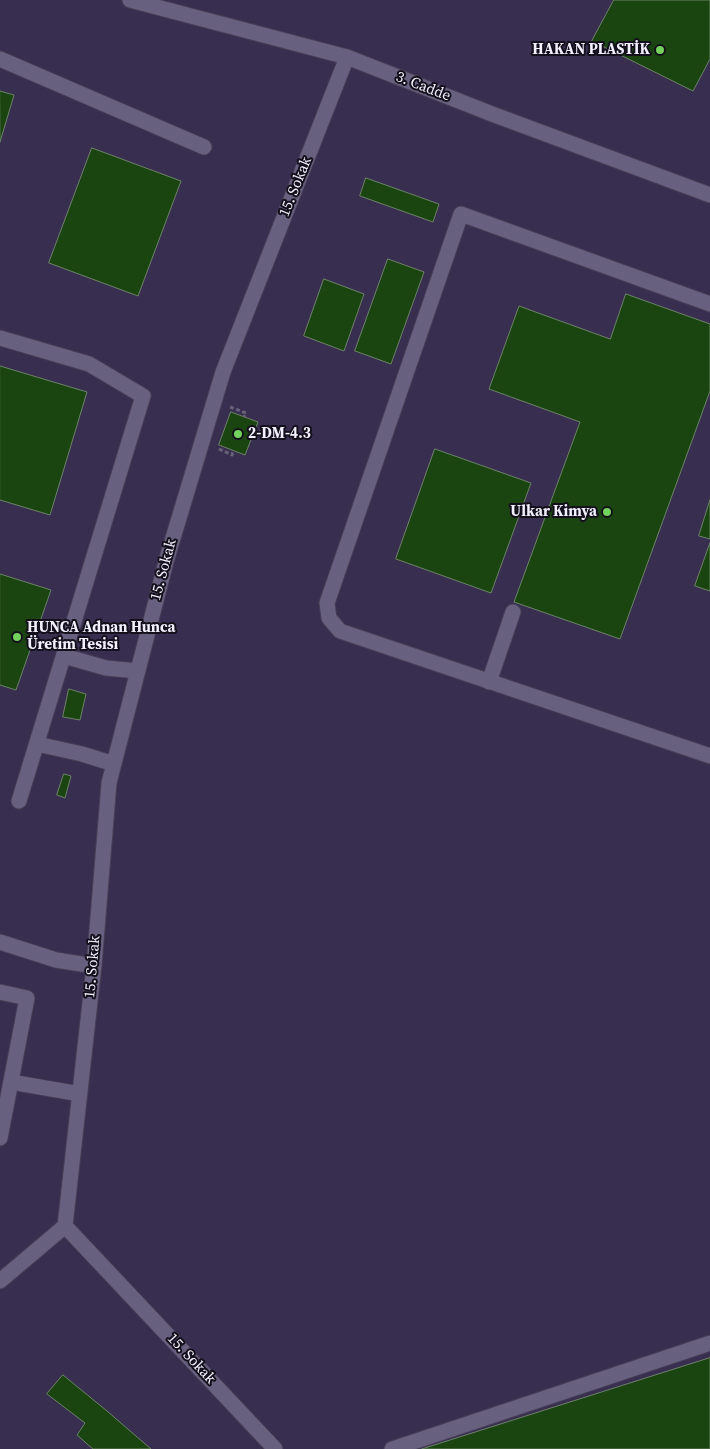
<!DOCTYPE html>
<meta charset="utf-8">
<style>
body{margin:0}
canvas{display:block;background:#2c243f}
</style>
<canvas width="710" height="1449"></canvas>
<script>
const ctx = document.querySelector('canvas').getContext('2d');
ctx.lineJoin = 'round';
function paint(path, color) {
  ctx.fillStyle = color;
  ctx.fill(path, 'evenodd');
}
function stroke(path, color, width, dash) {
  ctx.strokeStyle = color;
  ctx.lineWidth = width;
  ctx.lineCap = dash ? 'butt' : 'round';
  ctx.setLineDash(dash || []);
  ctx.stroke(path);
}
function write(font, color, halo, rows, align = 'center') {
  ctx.font = font + ' "Source Serif 4",serif';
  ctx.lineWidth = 4;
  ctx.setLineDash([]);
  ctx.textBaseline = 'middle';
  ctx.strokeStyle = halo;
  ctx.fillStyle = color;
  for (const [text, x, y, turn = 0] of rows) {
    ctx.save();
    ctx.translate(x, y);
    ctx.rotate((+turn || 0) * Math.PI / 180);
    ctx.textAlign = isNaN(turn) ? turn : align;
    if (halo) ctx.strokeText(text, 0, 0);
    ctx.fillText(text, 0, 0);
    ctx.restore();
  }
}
paint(new Path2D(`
 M 0,0 L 710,0 L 710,1449 L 0,1449 Z`), '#382e4f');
const building = new Path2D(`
 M 614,0 L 710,0 L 710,59 L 693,91 L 592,41 Z
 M 0,91 L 14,95 L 0,142 Z
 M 92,148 L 181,181 L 138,296 L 49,263 Z
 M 366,178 L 439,204 L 433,222 L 360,196 Z
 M 388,259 L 424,272 L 391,364 L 355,351 Z
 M 324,279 L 364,294 L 344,351 L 304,336 Z
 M 626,294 L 710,324 L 710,391 L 620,639 L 514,602 L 580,422 L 489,389 L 519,306 L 610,339 Z
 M 0,366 L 87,392 L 50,515 L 0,500 Z
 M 231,412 L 258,422 L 245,455 L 219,445 Z
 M 435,449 L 531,483 L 491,593 L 396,559 Z
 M 710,500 L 710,539 L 699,536 Z
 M 710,543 L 710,591 L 695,586 Z
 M 0,574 L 51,590 L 16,690 L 0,685 Z
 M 69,689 L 86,694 L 80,720 L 63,717 Z
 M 64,774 L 71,776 L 65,798 L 57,795 Z
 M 710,1358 L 710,1449 L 422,1449 Z
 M 63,1375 L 107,1411 L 151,1449 L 93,1449 L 77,1435 L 85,1423 L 47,1394 Z`);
paint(building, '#1b4510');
stroke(building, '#6c8367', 1);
const minor = new Path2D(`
 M 130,0 L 347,57 L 492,114 L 710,195
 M 0,59 L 204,147
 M 710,304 L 461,214 L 327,603 L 329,618 L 340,631 L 710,756
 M 0,338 L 89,364 L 143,396 L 19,801
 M 64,656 L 106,668 L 138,671
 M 489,682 L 513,612
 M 37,744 L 82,754 L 114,764
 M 0,942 L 56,960 L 94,966
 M 0,992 L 27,998 L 0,1138
 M 11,1082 L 80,1094
 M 0,1281 L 65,1226
 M 275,1449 L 65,1226 L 94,966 L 109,783 L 167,558 L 223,372 L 347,57
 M 392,1449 L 710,1343`);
stroke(minor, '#463e55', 17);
stroke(new Path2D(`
 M 230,407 L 246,413 L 244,417
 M 219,449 L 232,455 L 233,451`), '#686279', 3, [4, 2.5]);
stroke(minor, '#68607f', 15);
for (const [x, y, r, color] of [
 [660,50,5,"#73d25c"],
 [238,434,5,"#73d25c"],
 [607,512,5,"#73d25c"],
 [17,637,5,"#73d25c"]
]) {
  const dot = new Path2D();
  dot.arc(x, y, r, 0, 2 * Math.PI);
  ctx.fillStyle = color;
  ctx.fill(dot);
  stroke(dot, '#13101c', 2);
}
write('bold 15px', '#f3f0ff', '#13101c', [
 ["HAKAN PLASTİK",650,50],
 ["2-DM-4.3",248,434,"left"],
 ["Ulkar Kimya",597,512],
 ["HUNCA Adnan Hunca",27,628,"left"],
 ["Üretim Tesisi",27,645,"left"]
], 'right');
write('15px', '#f3f0ff', '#13101c', [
 ["3. Cadde",423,87,21],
 ["15. Sokak",296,187,-68],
 ["15. Sokak",164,570,-75],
 ["15. Sokak",93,967,-85],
 ["15. Sokak",191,1359,47]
]);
</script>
